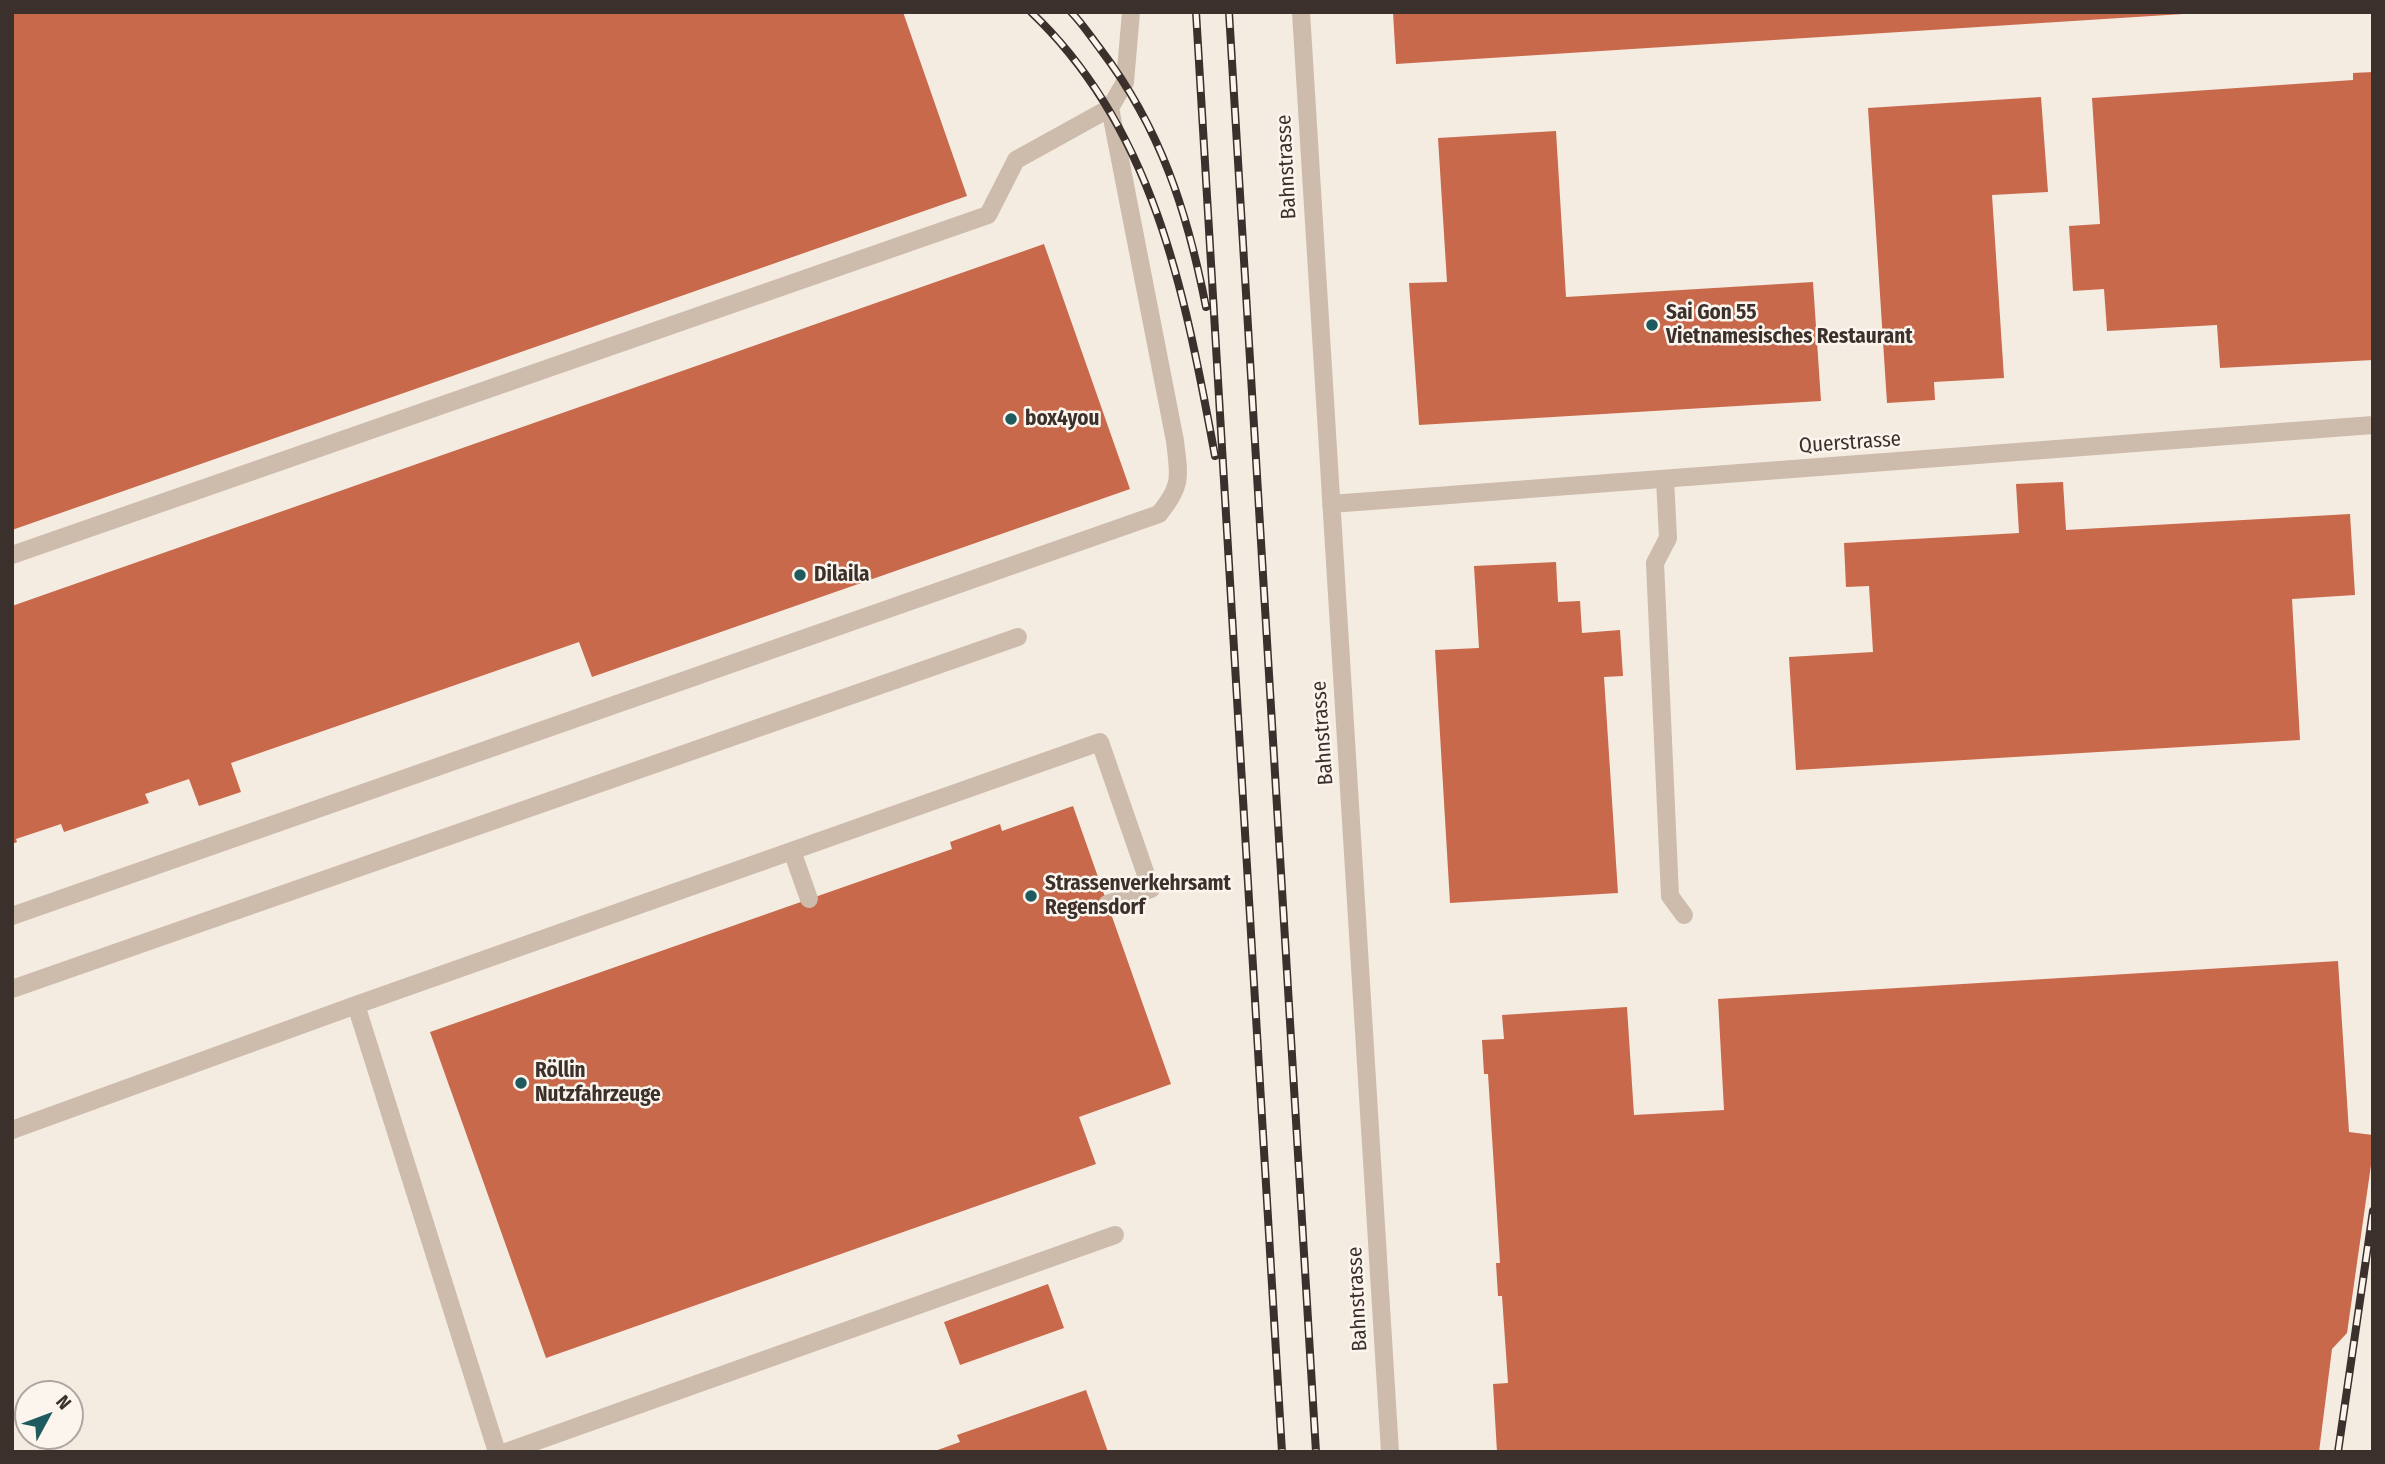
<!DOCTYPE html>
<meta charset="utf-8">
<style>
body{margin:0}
#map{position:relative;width:2385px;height:1464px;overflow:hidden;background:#f4ebe1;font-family:"Fira Sans Condensed",sans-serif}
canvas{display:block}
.frame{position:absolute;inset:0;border:14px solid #3b302b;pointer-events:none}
.north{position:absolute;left:14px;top:1380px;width:70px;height:70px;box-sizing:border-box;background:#fbf5ee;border:2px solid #aea6a0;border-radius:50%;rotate:49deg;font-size:19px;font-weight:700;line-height:28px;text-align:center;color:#3b302b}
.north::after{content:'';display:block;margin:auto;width:24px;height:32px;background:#1f5a5e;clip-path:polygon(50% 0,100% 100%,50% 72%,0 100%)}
</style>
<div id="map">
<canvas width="2385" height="1464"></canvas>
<div class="frame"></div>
<div class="north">N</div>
</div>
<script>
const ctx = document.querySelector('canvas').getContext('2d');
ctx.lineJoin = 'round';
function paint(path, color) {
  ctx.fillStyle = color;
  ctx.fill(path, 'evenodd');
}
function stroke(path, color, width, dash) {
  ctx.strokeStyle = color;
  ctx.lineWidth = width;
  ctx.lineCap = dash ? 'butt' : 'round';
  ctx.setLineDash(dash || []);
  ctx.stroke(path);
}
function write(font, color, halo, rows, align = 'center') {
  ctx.font = font + ' "Fira Sans Condensed",sans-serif';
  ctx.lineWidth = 5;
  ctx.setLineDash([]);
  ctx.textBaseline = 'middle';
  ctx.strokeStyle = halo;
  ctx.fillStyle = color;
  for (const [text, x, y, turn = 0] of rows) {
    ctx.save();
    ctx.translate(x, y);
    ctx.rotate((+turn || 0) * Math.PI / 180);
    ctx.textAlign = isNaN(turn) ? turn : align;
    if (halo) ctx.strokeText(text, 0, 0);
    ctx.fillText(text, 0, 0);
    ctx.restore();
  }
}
paint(new Path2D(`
 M 12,12 L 903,12 L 967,196 L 12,530 Z
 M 1393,12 L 2183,12 L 2183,14 L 1396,64 Z
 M 2373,72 L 2373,360 L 2220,368 L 2217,325 L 2107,331 L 2104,289 L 2073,291 L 2069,226 L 2100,224 L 2092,98 L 2353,80 L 2353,73 Z
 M 2041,97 L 2048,192 L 1992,195 L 2004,378 L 1934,382 L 1935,400 L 1887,403 L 1868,108 Z
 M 1556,131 L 1566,297 L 1813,282 L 1821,401 L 1419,425 L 1409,283 L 1447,282 L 1438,138 Z
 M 1044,244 L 1130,489 L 592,677 L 579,642 L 231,763 L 241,792 L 199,806 L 189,779 L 145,794 L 149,803 L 64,832 L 61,824 L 16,839 L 17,842 L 12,844 L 12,606 Z
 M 2063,482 L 2066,530 L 2350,514 L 2355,595 L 2292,599 L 2300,740 L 1796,770 L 1789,657 L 1873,652 L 1869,586 L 1846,587 L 1844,543 L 2019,533 L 2016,484 Z
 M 1556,562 L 1558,602 L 1580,601 L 1582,633 L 1620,630 L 1623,676 L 1604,677 L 1618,893 L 1450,903 L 1435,650 L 1479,648 L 1474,566 Z
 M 1073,806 L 1171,1084 L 1079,1117 L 1096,1164 L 546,1358 L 430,1032 L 952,849 L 950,842 L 1000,824 L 1002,831 Z
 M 2338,961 L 2349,1132 L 2373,1135 L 2373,1151 L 2347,1333 L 2332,1349 L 2319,1452 L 1497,1452 L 1493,1384 L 1508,1383 L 1502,1296 L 1498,1296 L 1496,1263 L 1500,1263 L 1488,1074 L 1484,1074 L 1482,1040 L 1504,1039 L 1502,1015 L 1627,1007 L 1634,1115 L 1724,1110 L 1718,999 Z
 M 1048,1284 L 1064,1328 L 960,1365 L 944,1322 Z
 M 1086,1390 L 1108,1452 L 932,1452 L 960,1442 L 957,1435 Z`), '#c8694b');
stroke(new Path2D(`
 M 1665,479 L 1668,538 L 1655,563 L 1670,896 L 1684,915
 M 12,555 L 988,215 L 1016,160 L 1110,108 L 1125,82 L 1131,12
 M 792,851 L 809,899
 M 12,916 L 1159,514 C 1183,485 1179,476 1175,441 L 1110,108
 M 12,989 L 1018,637
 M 356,1005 L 497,1452
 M 12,1130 L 356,1005 L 1100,742 L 1151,889 L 1107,904
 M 506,1452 L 1115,1235`), '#cdbbac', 18);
stroke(new Path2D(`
 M 1301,12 L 1390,1452
 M 1331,504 L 2373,425`), '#cdbbac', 18);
const rail = new Path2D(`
 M 1031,12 C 1155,129 1185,295 1215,456
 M 1071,12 C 1082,23 1091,37 1101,50 C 1161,129 1187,211 1206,307
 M 1196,12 L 1282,1452
 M 1229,12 L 1316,1452
 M 2338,1452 L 2373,1211`);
stroke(rail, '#3b302b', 8);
stroke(rail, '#fbf5ee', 5, [16]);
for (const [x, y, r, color] of [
 [1652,325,7,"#1f5a5e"],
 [1011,419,7,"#1f5a5e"],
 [800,575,7,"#1f5a5e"],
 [1031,896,7,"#1f5a5e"],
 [521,1083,7,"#1f5a5e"]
]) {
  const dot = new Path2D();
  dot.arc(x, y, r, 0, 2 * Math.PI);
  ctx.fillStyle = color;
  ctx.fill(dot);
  stroke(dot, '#fbf5ee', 2.5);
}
write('21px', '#3b302b', '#fbf5ee', [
 ["Bahnstrasse",1287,167,-93],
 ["Querstrasse",1850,443,-4],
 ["Bahnstrasse",1323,733,-94],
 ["Bahnstrasse",1358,1299,-93]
]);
write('bold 21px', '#3b302b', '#fbf5ee', [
 ["Sai Gon 55",1666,313],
 ["Vietnamesisches Restaurant",1666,337],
 ["box4you",1025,419],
 ["Dilaila",814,575],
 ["Strassenverkehrsamt",1045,884],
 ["Regensdorf",1045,908],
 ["Röllin",535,1071],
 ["Nutzfahrzeuge",535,1095]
], 'left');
</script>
